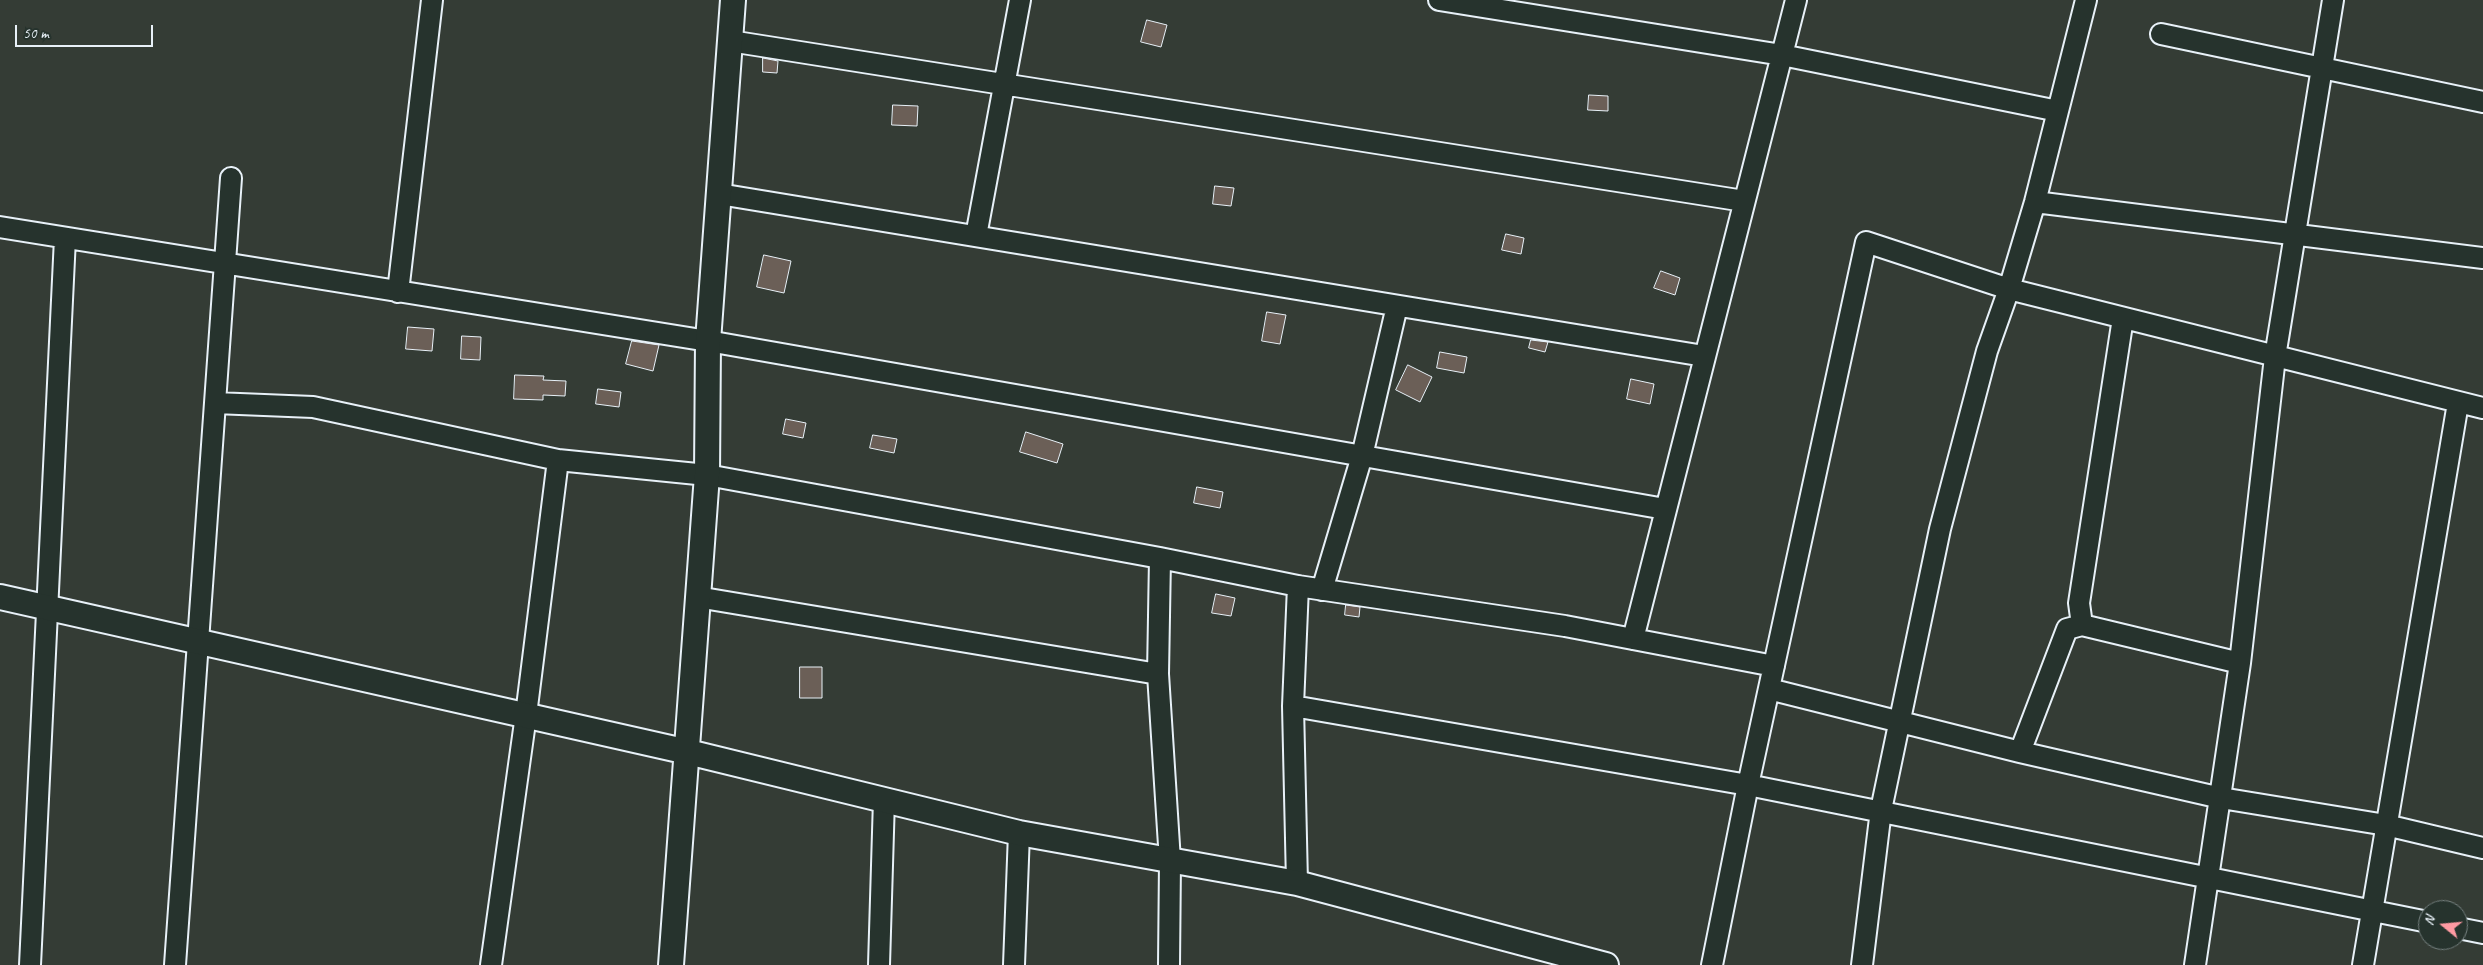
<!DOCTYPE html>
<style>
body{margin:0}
#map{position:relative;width:2483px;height:965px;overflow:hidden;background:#343c35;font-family:Caveat,sans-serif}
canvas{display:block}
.north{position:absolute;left:2418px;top:900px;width:50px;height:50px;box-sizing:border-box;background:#26332d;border:1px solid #747f7e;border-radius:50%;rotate:287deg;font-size:14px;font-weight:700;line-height:20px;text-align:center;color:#e8f1f8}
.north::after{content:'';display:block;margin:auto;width:18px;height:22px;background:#ff9aa2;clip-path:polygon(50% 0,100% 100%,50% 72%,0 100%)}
.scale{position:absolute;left:15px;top:25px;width:138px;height:22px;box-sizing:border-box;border:2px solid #e8f1f8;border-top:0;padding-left:6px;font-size:15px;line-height:18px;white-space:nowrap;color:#e8f1f8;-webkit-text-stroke:4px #26332d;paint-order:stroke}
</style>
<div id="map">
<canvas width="2483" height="965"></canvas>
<div class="north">N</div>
<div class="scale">50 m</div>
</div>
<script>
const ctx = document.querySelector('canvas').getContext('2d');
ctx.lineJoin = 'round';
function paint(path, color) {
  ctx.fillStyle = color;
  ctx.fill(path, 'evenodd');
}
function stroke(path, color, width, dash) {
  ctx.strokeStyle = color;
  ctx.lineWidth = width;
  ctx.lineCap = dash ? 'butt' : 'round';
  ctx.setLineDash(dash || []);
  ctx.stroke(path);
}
const building = new Path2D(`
 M 1147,20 L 1167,25 L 1161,47 L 1141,42 Z
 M 763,58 L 778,61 L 777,73 L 763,72 Z
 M 1589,95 L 1608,96 L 1608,111 L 1588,110 Z
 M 893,105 L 918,106 L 917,126 L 892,125 Z
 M 1215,186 L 1234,188 L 1231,206 L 1213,204 Z
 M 1506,234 L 1524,238 L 1521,254 L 1502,250 Z
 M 764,255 L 791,261 L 784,293 L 757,287 Z
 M 1661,271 L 1680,278 L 1675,295 L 1654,288 Z
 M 1267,312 L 1286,315 L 1280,344 L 1262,341 Z
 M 408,327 L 434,329 L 432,351 L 406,349 Z
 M 462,336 L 481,337 L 480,360 L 461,359 Z
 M 1531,340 L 1548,342 L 1545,352 L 1529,348 Z
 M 632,341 L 659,345 L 653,371 L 626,364 Z
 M 1440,352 L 1467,357 L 1464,373 L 1437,368 Z
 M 1408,365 L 1432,377 L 1420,402 L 1396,390 Z
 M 515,375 L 544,376 L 543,380 L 566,381 L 565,396 L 543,395 L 543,400 L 514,399 Z
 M 1631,379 L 1654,384 L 1650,404 L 1627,399 Z
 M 598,389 L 621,392 L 619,407 L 596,404 Z
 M 786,419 L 806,423 L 803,438 L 783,434 Z
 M 1026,432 L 1063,444 L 1057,463 L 1020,452 Z
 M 873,435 L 897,439 L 894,453 L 870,448 Z
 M 1197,487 L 1223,492 L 1220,508 L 1194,503 Z
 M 1216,594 L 1235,598 L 1231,616 L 1212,613 Z
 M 1346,605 L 1360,607 L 1359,617 L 1345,615 Z
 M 800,667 L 822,667 L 822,698 L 800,698 Z`);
paint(building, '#6b5f57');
stroke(building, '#e8f1f8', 1);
const minor = new Path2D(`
 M 1439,0 L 1782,55 L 2058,111
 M 2161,34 L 2483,102
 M 730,41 L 1744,201
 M 719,194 L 1704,356
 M 2035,202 L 2483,258
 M 0,227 L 708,341 L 1665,509
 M 976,236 L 1020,0
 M 398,292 L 432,0
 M 215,403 L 313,407 L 558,460 L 707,475 L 1160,558 L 1298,586 L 1565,626 L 1774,666
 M 1160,558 L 1158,674 L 1170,861 L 1169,965
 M 1322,590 L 1362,456 L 1397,306
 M 697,597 L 1158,674
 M 2082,625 L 2240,663
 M 1633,639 L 1796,0
 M 1769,689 L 2020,752 L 2221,798 L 2386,825 L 2483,848
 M 1293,706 L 1748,785 L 2428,922
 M 2020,752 L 2067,629 L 2082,625 L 2079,603 L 2123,318
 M 1297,883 L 1293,706 L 1298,586
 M 2458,928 L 2483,933
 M 30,965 L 65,238
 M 175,965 L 231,178
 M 491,965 L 526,715 L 558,460
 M 879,965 L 884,799
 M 1014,965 L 1019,833
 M 1712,965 L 1748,785 L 1866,242 L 2009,289 L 2483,408
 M 1862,965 L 1881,810 L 1940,529 L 1987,351 L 2009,289 L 2035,202 L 2086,0
 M 2195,965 L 2240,663 L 2275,357 L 2333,0
 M 2363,965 L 2458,403`);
const tertiary = new Path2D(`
 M 0,597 L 688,752 L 1019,833 L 1297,883 L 1606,965
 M 671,965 L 707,475 L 708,341 L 733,0`);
stroke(minor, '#e8f1f8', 24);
stroke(tertiary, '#e8f1f8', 28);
stroke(minor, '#26332d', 20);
stroke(tertiary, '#26332d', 24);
</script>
